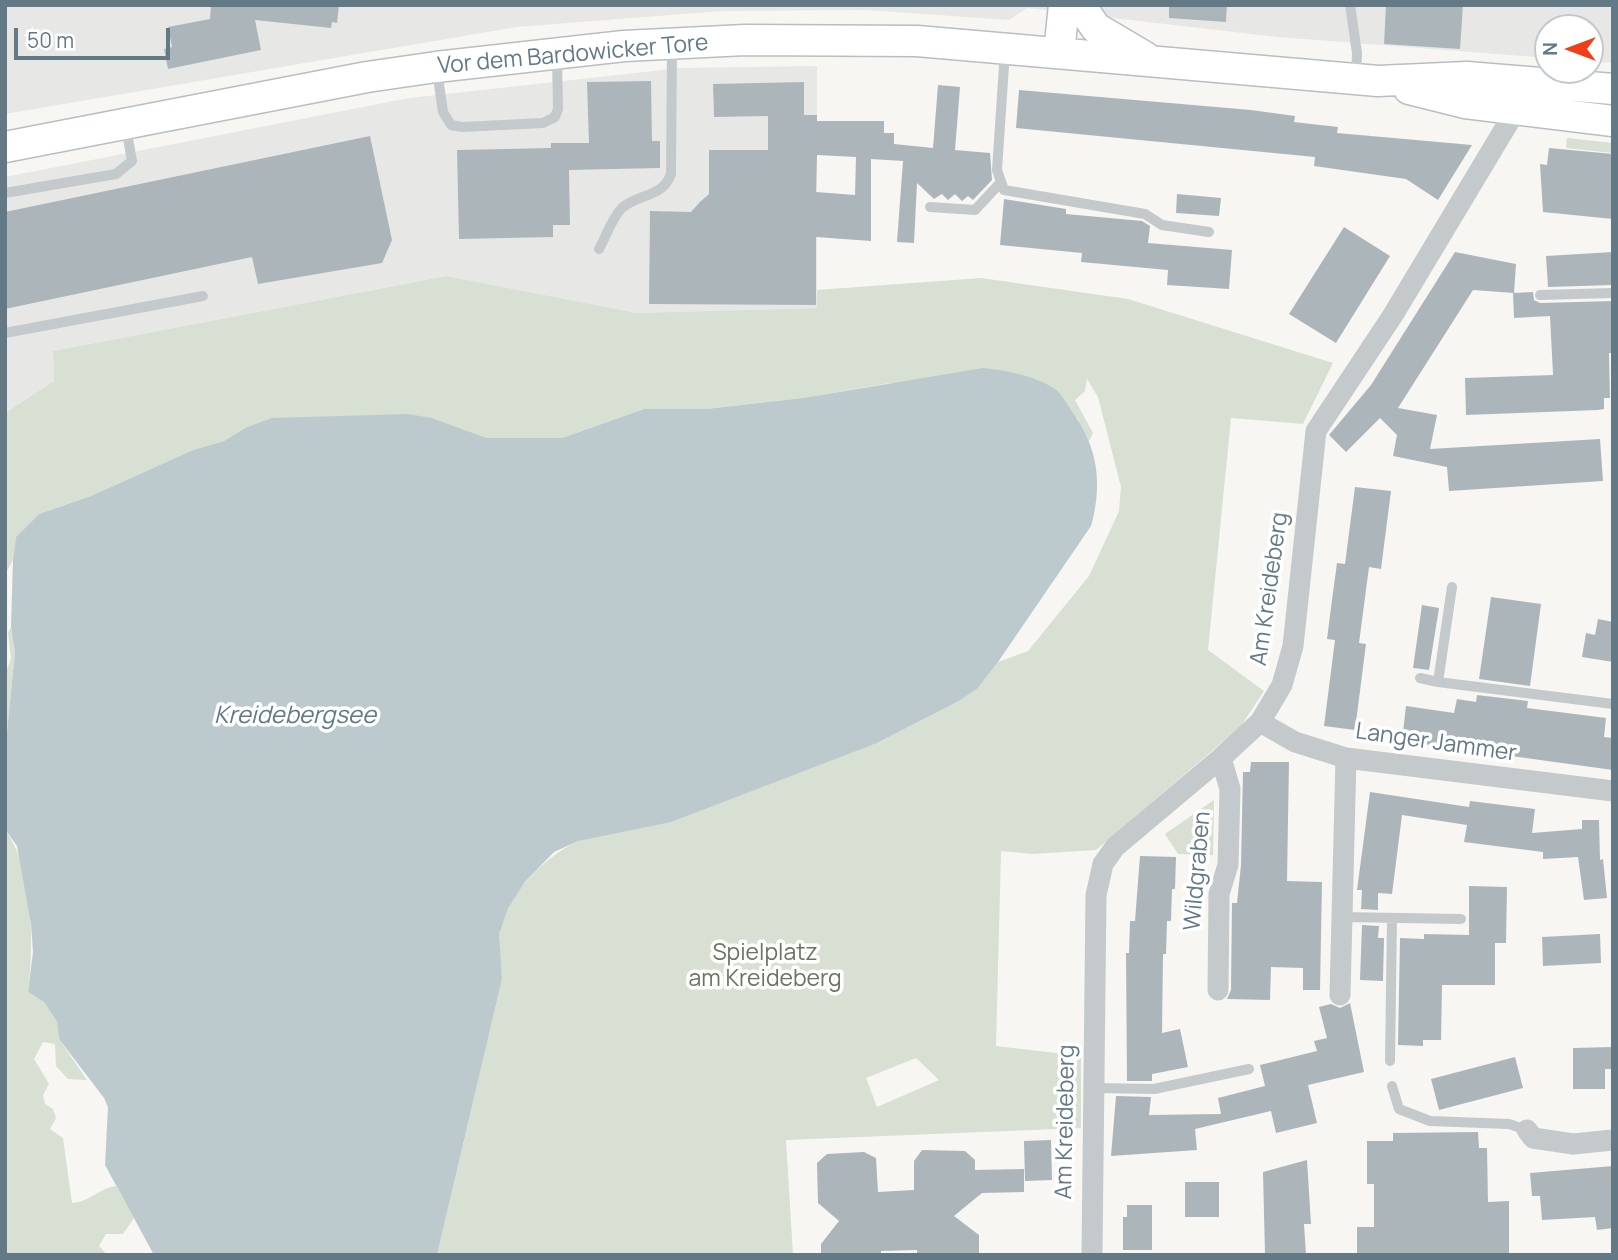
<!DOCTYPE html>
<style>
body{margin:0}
#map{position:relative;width:1618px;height:1260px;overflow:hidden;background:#f7f6f3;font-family:Manrope,sans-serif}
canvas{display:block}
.frame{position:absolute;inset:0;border:7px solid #637986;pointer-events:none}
.north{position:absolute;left:1534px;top:14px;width:70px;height:70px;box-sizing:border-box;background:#fff;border:2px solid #c1c9cf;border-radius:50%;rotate:270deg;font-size:19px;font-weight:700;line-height:28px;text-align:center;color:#637986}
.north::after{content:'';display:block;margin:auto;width:24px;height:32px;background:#f13d18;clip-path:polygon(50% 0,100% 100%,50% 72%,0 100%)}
.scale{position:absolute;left:14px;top:28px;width:156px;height:32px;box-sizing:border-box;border:4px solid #637986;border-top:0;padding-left:9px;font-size:21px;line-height:24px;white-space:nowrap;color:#637986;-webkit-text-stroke:5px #fff;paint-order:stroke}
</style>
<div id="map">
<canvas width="1618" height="1260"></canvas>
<div class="frame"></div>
<div class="north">N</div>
<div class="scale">50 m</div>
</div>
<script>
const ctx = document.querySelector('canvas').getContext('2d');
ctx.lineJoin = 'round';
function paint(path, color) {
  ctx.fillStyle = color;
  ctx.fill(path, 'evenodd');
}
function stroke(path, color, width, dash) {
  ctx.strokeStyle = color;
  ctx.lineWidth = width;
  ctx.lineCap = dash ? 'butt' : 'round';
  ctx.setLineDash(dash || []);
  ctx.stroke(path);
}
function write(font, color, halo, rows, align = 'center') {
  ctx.font = font + ' Manrope,sans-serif';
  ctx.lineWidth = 7;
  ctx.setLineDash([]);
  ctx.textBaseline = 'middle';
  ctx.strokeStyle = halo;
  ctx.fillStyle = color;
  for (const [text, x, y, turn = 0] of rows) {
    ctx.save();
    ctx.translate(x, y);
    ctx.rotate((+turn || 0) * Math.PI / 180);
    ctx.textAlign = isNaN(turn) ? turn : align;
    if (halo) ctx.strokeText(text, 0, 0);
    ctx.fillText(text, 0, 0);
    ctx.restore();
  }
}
paint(new Path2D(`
 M 5,5 L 1613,5 L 1613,63 L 1590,61 L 1590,28 L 1548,28 L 1548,58 L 1277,37 L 1027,8 L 1009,20 L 866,10 L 722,11 L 517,27 L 5,114 Z
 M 817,66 L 817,308 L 637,313 L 445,276 L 53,351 L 54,381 L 5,413 L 5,177 L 409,98 L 681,68 Z`), '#e7e8e6');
paint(new Path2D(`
 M 1567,138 L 1613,143 L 1613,153 L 1566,148 Z
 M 446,276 L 637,313 L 817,308 L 817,290 L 981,278 L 1128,299 L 1333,363 L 1303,424 L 1231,418 L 1208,650 L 1264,691 L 1241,726 L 1096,850 L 1032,854 L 1001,851 L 996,1046 L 1081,1056 L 1081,1128 L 786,1140 L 793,1255 L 437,1255 L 502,979 C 501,965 497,949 499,935 C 503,897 546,856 578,841 L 877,743 L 959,701 L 977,689 L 998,662 L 1028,651 L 1089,576 L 1119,511 L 1121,487 L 1098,397 L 1087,379 L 1085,391 L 1075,400 L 1093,433 L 1089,441 L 1077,417 L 890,383 L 803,398 L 706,409 L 644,409 L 562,438 L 487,438 L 432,418 L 245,428 L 224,441 L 193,450 L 91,496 L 39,514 L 16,537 L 13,560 L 5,574 L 5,413 L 54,381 L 53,351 ZM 916,1058 L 939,1080 L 877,1107 L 866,1078 Z
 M 11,627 L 15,652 L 5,752 L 5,675 L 11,658 L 8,633 Z
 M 1214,800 L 1213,855 L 1178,854 L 1165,834 Z
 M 5,829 C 34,871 34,942 28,992 L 44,1002 L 57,1022 L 59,1039 L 87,1080 L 68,1079 L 56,1066 L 55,1044 L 43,1042 L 34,1059 L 49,1084 L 43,1095 L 45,1104 L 53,1109 L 56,1118 L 50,1129 L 63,1138 L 72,1203 C 90,1202 99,1188 116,1186 L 134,1218 L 123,1234 L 106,1234 L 99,1246 L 107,1255 L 5,1255 Z`), '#d8dfd3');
paint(new Path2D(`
 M 983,368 C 1009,371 1033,375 1055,389 C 1061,393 1066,403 1071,410 C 1098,446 1103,484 1091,526 L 998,662 L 977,689 L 959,701 L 877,743 L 671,822 L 578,841 L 554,852 L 525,882 L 508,908 L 499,934 L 502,979 L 437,1255 L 154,1255 L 105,1165 L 108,1107 L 104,1098 L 59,1039 L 57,1022 L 44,1002 L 28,992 L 33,952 L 31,924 L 17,846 L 5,829 L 5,752 L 15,652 L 11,627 L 13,560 L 16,537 L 39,514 L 91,496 L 193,450 L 224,441 L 245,428 L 272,418 L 407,414 L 432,418 L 487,438 L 562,438 L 644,409 L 706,409 L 803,398 Z`), '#bccacd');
paint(new Path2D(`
 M 211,5 L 339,5 L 337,23 L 332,22 L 331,28 L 255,20 L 261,50 L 168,69 L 164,49 L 172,47 L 168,27 L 210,19 Z
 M 1169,5 L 1227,5 L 1226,22 L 1169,18 Z
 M 1386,5 L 1463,5 L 1460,49 L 1384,44 Z
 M 651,81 L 652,141 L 660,141 L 660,168 L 569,170 L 570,225 L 553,225 L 553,237 L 459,239 L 457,150 L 551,148 L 551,143 L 589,143 L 587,82 Z
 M 804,82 L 804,115 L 817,115 L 817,121 L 884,121 L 884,133 L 894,133 L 894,144 L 933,148 L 938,85 L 960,87 L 955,150 L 990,153 L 992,180 L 973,200 L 968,196 L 962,201 L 955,194 L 948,200 L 942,194 L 934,199 L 917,183 L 914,243 L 897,242 L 903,161 L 871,159 L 871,241 L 816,237 L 816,305 L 649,304 L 650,211 L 691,212 L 700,202 L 709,194 L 709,150 L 768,150 L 768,116 L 714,117 L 713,84 ZM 817,155 L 856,157 L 855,195 L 816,192 Z
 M 1019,90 L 1251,110 L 1295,116 L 1294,122 L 1338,127 L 1337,133 L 1472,145 L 1438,200 L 1406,179 L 1314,166 L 1315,157 L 1016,128 Z
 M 370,136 L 392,240 L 382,263 L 258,284 L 252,257 L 5,309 L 5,212 Z
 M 1549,148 L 1613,154 L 1613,219 L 1543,212 L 1540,164 L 1547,165 Z
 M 1177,194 L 1221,198 L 1219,216 L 1176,213 Z
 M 1004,199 L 1066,209 L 1066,214 L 1142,221 L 1150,226 L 1148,243 L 1232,250 L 1229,289 L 1167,285 L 1168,270 L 1081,262 L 1082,253 L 1000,245 Z
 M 1344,227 L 1390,256 L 1336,343 L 1289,314 Z
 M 1455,252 L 1516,264 L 1514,293 L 1473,290 L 1398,408 L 1437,415 L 1430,449 L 1600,439 L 1603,481 L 1449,491 L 1447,467 L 1393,456 L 1397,435 L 1380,418 L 1346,452 L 1329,435 L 1371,385 Z
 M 1613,252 L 1613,285 L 1548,287 L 1546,256 Z
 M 1533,292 L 1534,300 L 1540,303 L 1613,301 L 1613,353 L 1609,353 L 1610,398 L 1604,398 L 1604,409 L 1598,410 L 1466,415 L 1465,378 L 1553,375 L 1550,316 L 1514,318 L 1513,293 Z
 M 1355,487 L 1391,491 L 1381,569 L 1369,567 L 1359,643 L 1366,644 L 1355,730 L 1324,726 L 1335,640 L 1327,639 L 1332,600 L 1337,563 L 1345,564 Z
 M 1491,597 L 1541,604 L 1530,686 L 1479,679 Z
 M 1422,605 L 1439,608 L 1429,670 L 1413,668 Z
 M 1598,619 L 1613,622 L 1613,662 L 1582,657 L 1586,633 L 1595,635 Z
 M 1477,695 L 1528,701 L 1527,708 L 1606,718 L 1604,737 L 1613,738 L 1613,770 L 1402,741 L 1406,706 L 1454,713 L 1457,699 L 1476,702 Z
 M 1251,762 L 1289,762 L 1287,881 L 1322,882 L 1320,990 L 1303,990 L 1303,968 L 1271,967 L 1270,1000 L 1227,999 L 1231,990 L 1232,903 L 1237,903 L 1241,865 L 1243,772 L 1250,772 Z
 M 1370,792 L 1469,807 L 1470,801 L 1535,809 L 1532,833 L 1582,829 L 1582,820 L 1599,820 L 1600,860 L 1603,859 L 1607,898 L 1584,900 L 1578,857 L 1543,859 L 1543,852 L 1464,842 L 1467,825 L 1402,815 L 1392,894 L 1378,893 L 1378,910 L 1361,909 L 1362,890 L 1357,890 Z
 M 1140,856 L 1176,857 L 1175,889 L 1172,889 L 1171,921 L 1167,921 L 1166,954 L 1163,954 L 1162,1033 L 1180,1029 L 1188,1067 L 1152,1074 L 1152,1081 L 1127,1081 L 1126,953 L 1129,953 L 1130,921 L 1135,921 Z
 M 1469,886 L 1507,887 L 1506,943 L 1495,943 L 1495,985 L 1442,985 L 1441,1040 L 1423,1040 L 1423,1046 L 1398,1045 L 1400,938 L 1424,939 L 1424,934 L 1469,935 Z
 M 1362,925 L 1379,926 L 1378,938 L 1384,938 L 1383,981 L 1360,980 Z
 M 1600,934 L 1601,963 L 1543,966 L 1542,937 Z
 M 1350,1003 L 1364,1072 L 1308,1085 L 1317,1123 L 1276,1133 L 1271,1111 L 1195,1129 L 1197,1150 L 1111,1156 L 1116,1096 L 1151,1097 L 1149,1115 L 1221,1114 L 1218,1098 L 1265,1086 L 1260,1065 L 1317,1051 L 1314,1041 L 1327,1038 L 1319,1007 L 1331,1004 L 1340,1008 Z
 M 1613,1047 L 1613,1069 L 1605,1069 L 1605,1089 L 1573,1089 L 1573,1048 Z
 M 1515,1057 L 1523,1088 L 1439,1110 L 1431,1079 Z
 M 1478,1132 L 1479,1148 L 1487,1148 L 1488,1202 L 1509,1201 L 1509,1255 L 1357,1255 L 1357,1227 L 1374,1227 L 1374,1184 L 1367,1184 L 1367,1141 L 1393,1141 L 1393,1133 Z
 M 1051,1140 L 1052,1180 L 1025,1181 L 1024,1141 Z
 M 922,1150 L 965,1151 L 975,1160 L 975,1170 L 1024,1169 L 1024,1192 L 982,1193 L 954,1216 L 979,1235 L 979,1255 L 917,1255 L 917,1250 L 881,1251 L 881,1255 L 821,1255 L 821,1244 L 839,1221 L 818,1203 L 817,1163 L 827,1154 L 864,1152 L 876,1158 L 878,1192 L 914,1190 L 914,1161 Z
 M 1307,1160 L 1311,1224 L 1304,1224 L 1306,1255 L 1265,1255 L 1263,1172 Z
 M 1613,1166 L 1613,1228 L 1597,1230 L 1595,1217 L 1542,1220 L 1540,1196 L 1532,1196 L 1530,1173 Z
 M 1185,1182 L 1219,1182 L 1219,1217 L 1185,1217 Z
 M 1127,1205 L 1152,1205 L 1152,1250 L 1123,1250 L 1123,1217 L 1127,1217 Z`), '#acb6ba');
const secondary = new Path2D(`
 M 1080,5 L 1096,28 L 1145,57
 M 1059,53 L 1064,5
 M 1409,89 L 1465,103 L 1613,121
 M 5,147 L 367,77 L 436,67 L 624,46 L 745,40 L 917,41 L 1378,81 L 1467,77 L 1613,89`);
stroke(secondary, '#b8bec2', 33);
stroke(new Path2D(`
 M 1350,5 L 1357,53 L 1356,75
 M 1005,51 L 997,170 L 1004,190 L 1145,214 L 1162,225 L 1209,232
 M 437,70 L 443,112 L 451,125 L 462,127 L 543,123 L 555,117 L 558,109 L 557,56
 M 5,193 L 116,174 L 132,161 L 126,127
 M 930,207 L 975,210 L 1001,182
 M 599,249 C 606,237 611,220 621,209 C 637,193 662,199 671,174 L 672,46
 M 1540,295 L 1613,293
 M 5,333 L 203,296
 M 1452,587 L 1438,682 L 1613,704
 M 1420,678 L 1438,682
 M 1341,917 L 1461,919
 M 1390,1061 L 1392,918
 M 1392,1086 L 1399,1109 L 1430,1121 L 1509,1124 L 1527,1130
 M 1093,1088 L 1154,1089 L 1249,1069`), '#c4c9cb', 10);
stroke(new Path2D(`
 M 1260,722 L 1295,742 L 1346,758 L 1613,791
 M 1218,990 L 1219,894 L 1228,865 L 1230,789 L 1221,758
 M 1340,995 L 1346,758
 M 1527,1130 L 1533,1138 L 1573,1144 L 1613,1140
 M 1092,1255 L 1096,895 L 1103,864 L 1115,847 L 1221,758 L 1260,722 L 1282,685 L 1293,646 L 1316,431 L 1393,315 L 1522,100`), '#c4c9cb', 21);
stroke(secondary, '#fff', 30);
write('23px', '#637986', '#fff', [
 ["Vor dem Bardowicker Tore",573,55,-5],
 ["Am Kreideberg",1270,589,-82],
 ["Langer Jammer",1436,743,8],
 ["Wildgraben",1198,871,-85],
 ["Am Kreideberg",1066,1122,-89]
]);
write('23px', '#65785e', '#fff', [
 ["Spielplatz",765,954],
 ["am Kreideberg",765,980]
]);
write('italic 24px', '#5f7b83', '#fff', [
 ["Kreidebergsee",295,716]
]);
</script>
